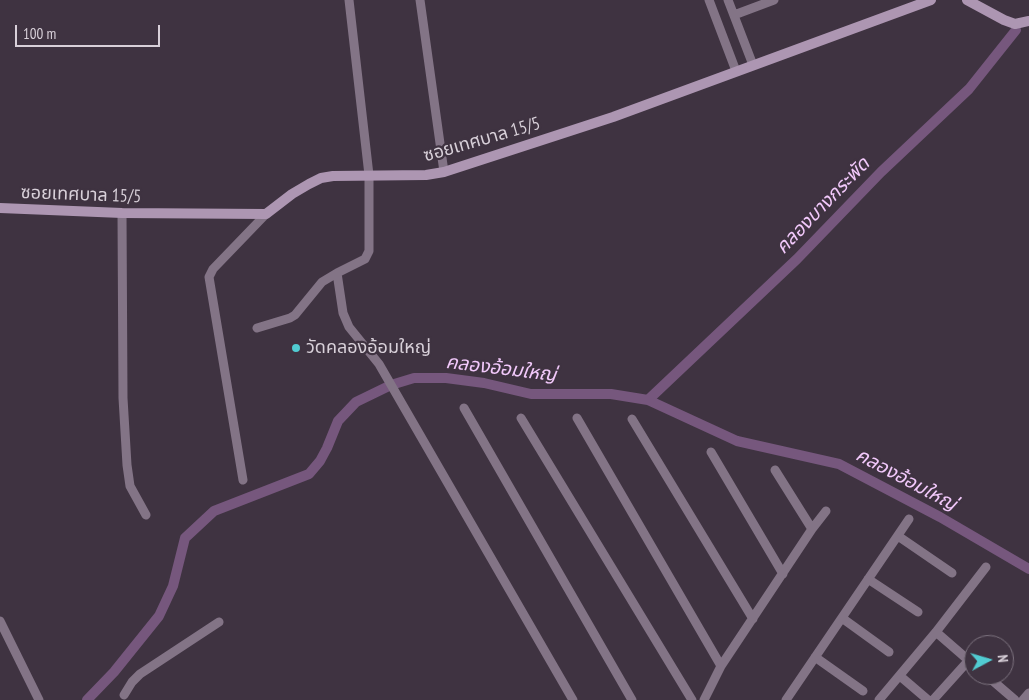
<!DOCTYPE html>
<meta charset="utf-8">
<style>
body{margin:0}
#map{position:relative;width:1029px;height:700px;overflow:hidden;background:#3f3341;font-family:"PT Sans Narrow",sans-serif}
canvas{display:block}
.north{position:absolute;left:964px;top:635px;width:50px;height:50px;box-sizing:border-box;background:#3f3341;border:1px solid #7c727e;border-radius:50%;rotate:84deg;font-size:14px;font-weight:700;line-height:20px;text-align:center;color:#d8d0d9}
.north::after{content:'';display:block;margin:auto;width:18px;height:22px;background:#51ccd2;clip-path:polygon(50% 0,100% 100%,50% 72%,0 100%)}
.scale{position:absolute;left:15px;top:25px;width:145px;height:22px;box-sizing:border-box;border:2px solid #d8d0d9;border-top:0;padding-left:6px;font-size:15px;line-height:18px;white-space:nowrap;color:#d8d0d9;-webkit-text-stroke:4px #3f3341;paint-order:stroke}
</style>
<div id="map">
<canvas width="1029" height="700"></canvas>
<div class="north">N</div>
<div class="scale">100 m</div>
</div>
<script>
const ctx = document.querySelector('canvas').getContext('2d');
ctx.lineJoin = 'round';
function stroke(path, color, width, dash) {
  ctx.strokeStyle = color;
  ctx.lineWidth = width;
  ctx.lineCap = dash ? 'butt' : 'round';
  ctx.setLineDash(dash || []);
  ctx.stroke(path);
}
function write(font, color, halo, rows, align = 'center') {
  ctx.font = font + ' "PT Sans Narrow","Noto Sans Thai",sans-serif';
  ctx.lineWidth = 4.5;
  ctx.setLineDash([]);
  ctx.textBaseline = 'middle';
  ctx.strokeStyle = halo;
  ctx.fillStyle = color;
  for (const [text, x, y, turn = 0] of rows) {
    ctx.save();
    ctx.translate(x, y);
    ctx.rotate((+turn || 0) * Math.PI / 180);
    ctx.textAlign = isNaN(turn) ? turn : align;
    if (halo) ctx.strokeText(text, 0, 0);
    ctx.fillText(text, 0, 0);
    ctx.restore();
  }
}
stroke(new Path2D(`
 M 648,400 L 797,259 L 881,172 L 969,89 L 1016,30
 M 87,700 L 114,672 L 159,616 L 173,586 L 185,538 L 214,511 L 309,474 L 320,461 L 327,448 L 338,421 L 356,402 L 391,385 L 414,378 L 446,378 L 484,383 L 531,394 L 611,394 L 648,400 L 737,441 L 839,464 L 940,517 L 1029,569`), '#76577d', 10);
stroke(new Path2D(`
 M 349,0 L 369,175 L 369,251 L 365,259 L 337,273 L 343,313 L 349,327 L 379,364 L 573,700
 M 420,0 L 444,172
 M 709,0 L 736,71
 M 728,0 L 753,65
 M 734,15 L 774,0
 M 122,213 L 123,398 L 127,465 L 130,486 L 146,515
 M 257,328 L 290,318 L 295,315 L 322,282 L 337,273
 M 464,408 L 632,700
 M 521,418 L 692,700
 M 577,418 L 721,666
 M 632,419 L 753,619
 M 711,452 L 783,574
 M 243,480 L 209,277 L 213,269 L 266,214
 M 812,529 L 826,511
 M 898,536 L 952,573
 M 868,579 L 918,612
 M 842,618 L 889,652
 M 0,621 L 39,700
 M 936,632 L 974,665
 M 815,657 L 863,691
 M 986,675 L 1015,700
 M 900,676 L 928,700
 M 124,695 L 132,682 L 140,674 L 219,622
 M 704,700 L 721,666 L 812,529 L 775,470
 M 786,700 L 909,519
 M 879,700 L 936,632 L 986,567
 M 933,700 L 969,660
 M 1023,700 L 1029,693`), '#837486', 9);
stroke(new Path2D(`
 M 967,0 L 1004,20 L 1015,24 L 1029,21
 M 0,208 L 122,213 L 266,214 L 292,194 L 309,184 L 321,178 L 333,176 L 426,175 L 444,172 L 613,117 L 931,0`), '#ad96b2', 10);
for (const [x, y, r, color] of [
 [296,348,5,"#51ccd2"]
]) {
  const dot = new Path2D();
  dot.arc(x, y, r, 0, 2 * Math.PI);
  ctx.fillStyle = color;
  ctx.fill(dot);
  stroke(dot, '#3f3341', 2);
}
write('18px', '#d8d0d9', '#3f3341', [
 ["ซอยเทศบาล 15/5",482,140,-16],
 ["ซอยเทศบาล 15/5",81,195,2]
]);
write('18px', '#d8d0d9', '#3f3341', [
 ["วัดคลองอ้อมใหญ่",306,348]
], 'left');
write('italic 19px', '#f2c9fb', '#3f3341', [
 ["คลองบางกระพัด",823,206,-46],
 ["คลองอ้อมใหญ่",501,369,7],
 ["คลองอ้อมใหญ่",906,480,28]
]);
</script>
